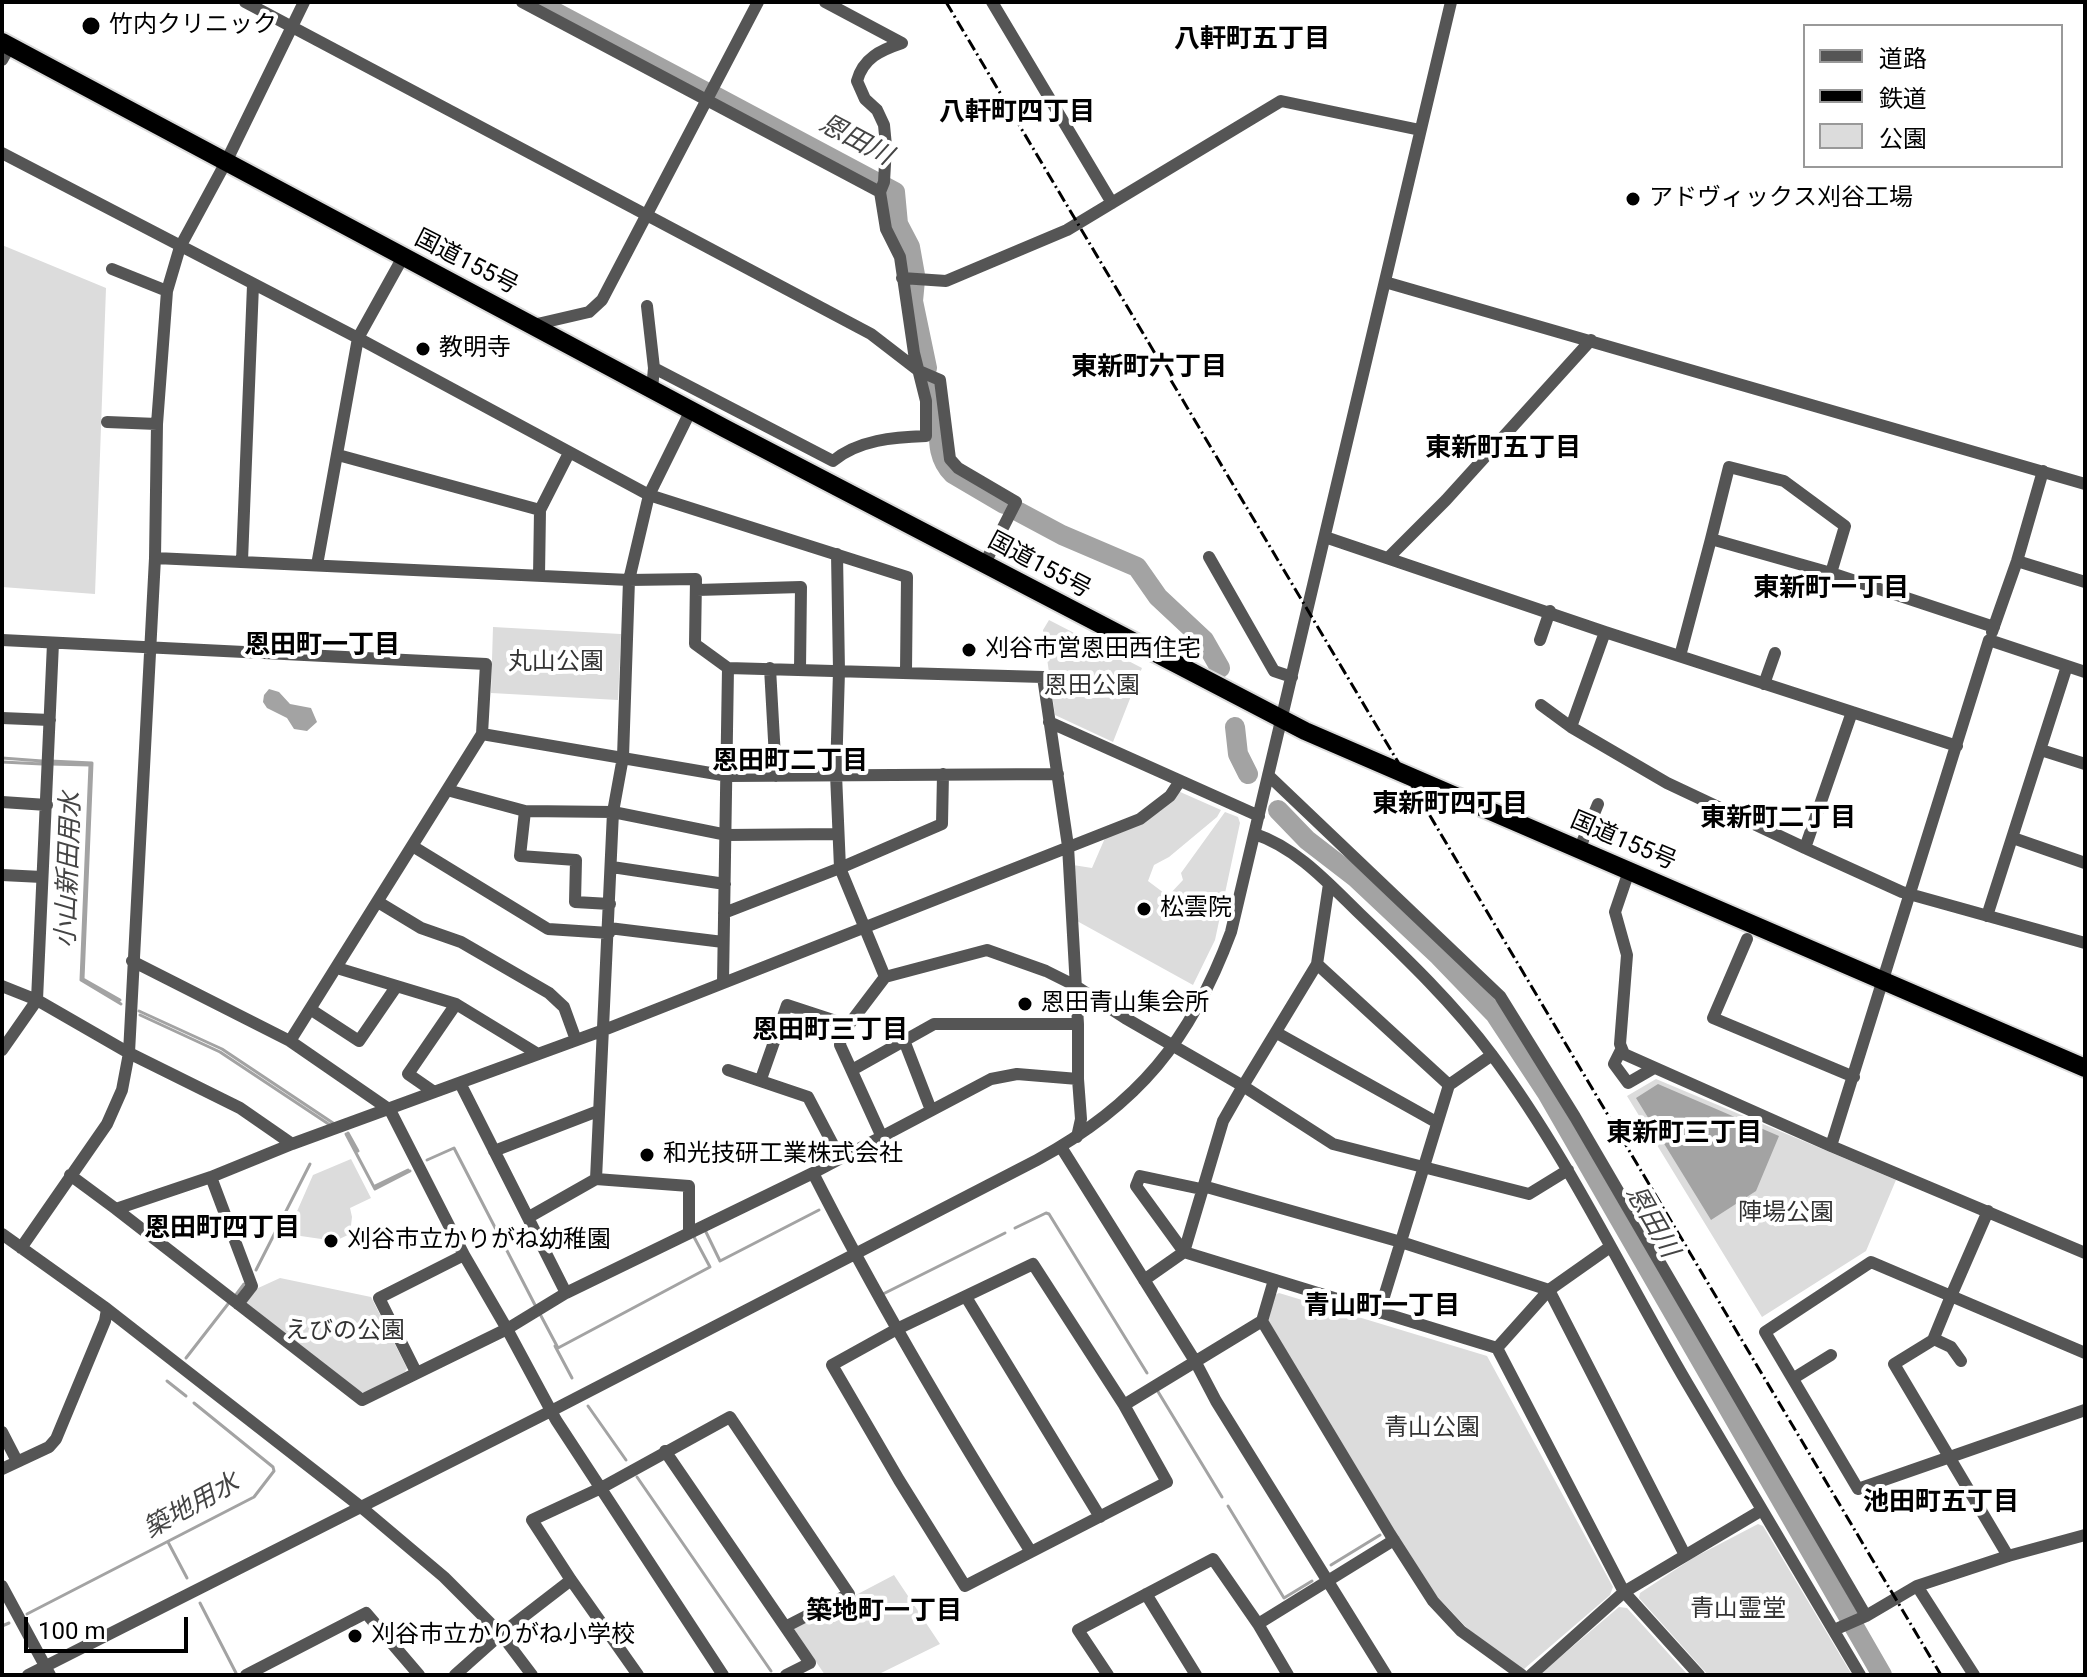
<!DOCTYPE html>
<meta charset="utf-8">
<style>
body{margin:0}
#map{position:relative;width:2087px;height:1677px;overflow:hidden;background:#fff;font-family:Roboto,"Noto Sans JP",sans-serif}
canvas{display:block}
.frame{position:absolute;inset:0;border:4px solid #000;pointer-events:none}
.legend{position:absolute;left:1803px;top:24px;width:260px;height:144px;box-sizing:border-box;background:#fff;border:2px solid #999;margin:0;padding:10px 14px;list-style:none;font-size:24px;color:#000}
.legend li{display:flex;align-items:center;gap:16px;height:40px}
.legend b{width:40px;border:2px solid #999}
.scale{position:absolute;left:24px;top:1617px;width:164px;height:36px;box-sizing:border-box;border:4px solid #000;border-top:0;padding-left:10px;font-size:24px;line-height:28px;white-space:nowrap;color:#000;-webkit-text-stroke:6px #fff;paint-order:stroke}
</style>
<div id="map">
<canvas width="2087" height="1677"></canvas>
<div class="frame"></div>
<ul class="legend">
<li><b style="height:10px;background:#555"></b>道路</li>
<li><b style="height:10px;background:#000"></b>鉄道</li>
<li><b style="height:22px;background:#dcdcdc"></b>公園</li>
</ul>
<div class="scale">100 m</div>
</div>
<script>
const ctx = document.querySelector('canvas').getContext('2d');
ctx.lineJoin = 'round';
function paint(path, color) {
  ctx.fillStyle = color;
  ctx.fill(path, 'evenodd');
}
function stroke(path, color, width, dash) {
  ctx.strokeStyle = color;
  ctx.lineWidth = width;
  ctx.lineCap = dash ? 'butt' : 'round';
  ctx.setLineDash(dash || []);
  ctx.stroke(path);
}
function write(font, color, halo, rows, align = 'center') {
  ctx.font = font + ' Roboto,"Noto Sans JP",sans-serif';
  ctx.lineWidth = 8;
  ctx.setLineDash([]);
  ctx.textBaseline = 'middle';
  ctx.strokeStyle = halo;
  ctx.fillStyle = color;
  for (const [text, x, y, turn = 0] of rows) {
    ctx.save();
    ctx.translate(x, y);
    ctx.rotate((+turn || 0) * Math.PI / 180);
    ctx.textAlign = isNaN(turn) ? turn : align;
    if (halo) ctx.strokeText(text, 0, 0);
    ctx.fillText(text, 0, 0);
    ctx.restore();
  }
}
paint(new Path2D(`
 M 2,245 L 106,288 L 95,594 L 2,587 Z
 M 1049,620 L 1142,668 L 1113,742 L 1055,715 L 1043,630 Z
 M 493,627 L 621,634 L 618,700 L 491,693 Z
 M 1178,791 L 1221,810 L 1217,817 L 1169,857 L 1154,865 L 1148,881 L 1168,896 L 1183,880 L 1181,873 L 1225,812 L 1238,817 L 1240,823 L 1215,940 L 1193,985 L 1077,921 L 1073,865 L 1092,868 L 1105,838 Z
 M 1656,1079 L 1896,1180 L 1866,1251 L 1762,1317 L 1627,1096 Z
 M 351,1159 L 371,1198 L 350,1208 L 352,1217 L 350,1234 L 335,1241 L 287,1234 L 313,1175 Z
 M 280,1278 L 371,1297 L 407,1368 L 405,1372 L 365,1393 L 358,1391 L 245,1303 L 256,1289 Z
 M 1279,1293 L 1487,1356 L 1613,1587 L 1610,1595 L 1524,1669 L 1516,1667 L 1466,1627 L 1430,1589 L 1265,1320 L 1273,1296 Z
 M 1758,1524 L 1763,1526 L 1852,1675 L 1708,1675 L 1639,1598 L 1640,1593 L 1693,1558 Z
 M 894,1575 L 940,1644 L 877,1675 L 825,1675 L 793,1628 Z
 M 1619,1607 L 1627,1608 L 1688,1675 L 1539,1675 Z`), '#dcdcdc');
paint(new Path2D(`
 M 269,689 L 279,692 L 290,704 L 311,708 L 317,722 L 307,731 L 294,729 L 287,718 L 267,708 L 263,702 L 264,695 Z
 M 1658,1084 L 1779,1136 L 1756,1191 L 1711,1220 L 1636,1098 Z`), '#a3a3a3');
stroke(new Path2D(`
 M 2,758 L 42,761
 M 50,761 L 92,763 L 83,979 L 120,1000
 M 2,762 L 42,764
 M 50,764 L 90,765 L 81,980 L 121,1004
 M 139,1011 L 222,1049 L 333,1123
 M 140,1015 L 220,1052 L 330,1125
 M 348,1133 L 358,1151
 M 346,1134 L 375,1189 L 410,1171
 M 427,1160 L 454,1148 L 535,1305
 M 375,1186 L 408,1170
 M 1015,1228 L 1046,1213 L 1049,1214 L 1147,1373
 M 705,1230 L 720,1261 L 819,1210
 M 256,1270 L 310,1164
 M 883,1294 L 1005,1233
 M 235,1296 L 244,1284
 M 540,1314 L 558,1348 L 710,1267 L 694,1237
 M 555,1346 L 572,1378
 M 186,1358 L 228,1304
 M 167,1381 L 186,1396
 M 1157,1390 L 1222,1497
 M 588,1406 L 626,1460
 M 637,1477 L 771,1671
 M 1228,1506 L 1284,1598 L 1312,1581
 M 168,1542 L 187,1578
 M 1331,1565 L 1380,1535
 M 200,1603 L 236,1673
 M 27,1614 L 254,1497 L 274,1471 L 273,1467 L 194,1403
 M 2,1626 L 9,1623`), '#a3a3a3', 3);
stroke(new Path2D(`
 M 536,2 L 706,92
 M 715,96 L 895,192 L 898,224 L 910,247 L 915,275
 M 915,280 L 913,301 L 927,368
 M 931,382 C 933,390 937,399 938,407 C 940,432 934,455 953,474 L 1004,504
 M 1019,512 L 1062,535 L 1137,567 L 1158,597 L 1204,640 L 1220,668
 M 1235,727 L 1238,754 L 1248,774
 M 1278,810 L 1307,840 L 1355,877 L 1439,956 L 1495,1014 L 1547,1093 L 1882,1675`), '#a3a3a3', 20);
const highway = new Path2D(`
 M 2,42 L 726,429 L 1305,731 L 2085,1068`);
stroke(highway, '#dbdbdb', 22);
stroke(new Path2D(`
 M 245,2 L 871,334 L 919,371 L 940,380 L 950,459 L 958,468 L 1016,502 L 984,565
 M 522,2 L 880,192
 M 992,2 L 1112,203
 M 2,60 L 10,46
 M 2,153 L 358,338 L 649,495 L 907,577 L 906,671
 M 112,269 L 167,291
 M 902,278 L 946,281 L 1067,230 L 1281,101 L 1420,130
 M 1385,282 L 2085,484
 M 647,306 L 654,368 L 652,389
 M 533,325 L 589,312 L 602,300 L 758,2
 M 654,368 L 833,461 C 858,440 894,437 926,436 L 926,401 L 914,353 L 900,257 L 886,229 L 880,192 L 884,182 L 886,146 L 884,125 L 877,110 L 865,99 L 857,81 C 863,58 881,50 902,43 L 825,2
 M 107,422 L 157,424
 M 338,455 L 540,510
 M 1325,537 L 1605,632 L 1957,746
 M 1711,539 L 1729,467 L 1784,481 L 1845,526 L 1831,573
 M 837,554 L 839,671 L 836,774 L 840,868 L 885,977
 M 1209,557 L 1274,671 L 1292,677
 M 1389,557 L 1446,500 L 1591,340
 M 155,558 L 629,580 L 696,579 L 695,644 L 728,668 L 1043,677 L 1068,846 L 1078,1024 L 1078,1079
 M 242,561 L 253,285
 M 2017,561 L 2085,582
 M 317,565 L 358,338 L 403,257
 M 539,576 L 540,510 L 569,453
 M 697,590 L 801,587 L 800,669
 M 1605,632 L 1571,727 L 1667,783 L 1805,848
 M 1992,632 L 2017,561 L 2043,471
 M 2,640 L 486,664 L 482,734 L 447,790 L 525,811 L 613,812 L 727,835 L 838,834
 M 1540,640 L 1550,611
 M 1680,656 L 1711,539 L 1831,573 L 1994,627
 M 770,668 L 776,776
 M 2085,672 L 1989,640 L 1831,1146 L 2085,1253
 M 1764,684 L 1775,653
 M 1541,705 L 1571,727
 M 1852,712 L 1805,848 L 1902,892 L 2085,943
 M 2,718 L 50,720
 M 1049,722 L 1259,816
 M 482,734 L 728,776 L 1058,774
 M 2041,750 L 2085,764
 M 1268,775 L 1500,996 L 1575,1117 L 1866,1616
 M 2,802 L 47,805
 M 525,811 L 520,856 L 576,860 L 575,902 L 610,904
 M 1255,834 C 1297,848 1329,884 1360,914 C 1406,958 1454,1004 1492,1055 C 1568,1157 1623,1274 1687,1383 C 1744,1481 1803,1577 1860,1675
 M 2013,838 L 2085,863
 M 414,847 L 548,929 L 609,933
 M 1579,850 L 1598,804
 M 612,867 L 725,884
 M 1629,871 L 1615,912 L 1627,955 L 1620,1044 L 1624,1054 L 1831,1146
 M 2,875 L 42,877
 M 1329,884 L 1317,964 L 1243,1086 L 1333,1144 L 1529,1194 L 1568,1170
 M 378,902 L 421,928 L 461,942 L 549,993 L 564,1007 L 576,1040
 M 724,913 L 840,868 L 942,824 L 943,774
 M 1987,916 L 2067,666
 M 609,928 L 723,942
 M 1747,939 L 1713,1018 L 1854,1077
 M 132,961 L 290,1041 L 390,1110 L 464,1255 L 507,1329 L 556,1420 L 723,1675
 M 1317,964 L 1449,1085
 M 337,968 L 456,1004 L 538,1054
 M 723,982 L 728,668
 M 2,986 L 37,1000 L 129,1053 L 240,1108 L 292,1144
 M 310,1009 L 359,1041 L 396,987
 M 1277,1033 L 1436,1122
 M 290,1041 L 447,790
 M 905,1043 L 931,1110
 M 2,1050 L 37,1000 L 53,643
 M 1621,1050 L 1614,1064 L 1628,1083 L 1654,1068
 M 728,1070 L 808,1097 L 840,1158
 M 852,1070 L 934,1024 L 1078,1024
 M 761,1079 L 787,1005 L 848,1025
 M 460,1083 L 566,1293
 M 434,1092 L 408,1074 L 456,1004
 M 881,1135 L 840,1045 L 841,1035 L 885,977 L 987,950 L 1046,971 L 1074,985 L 1125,1018 L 1243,1086 L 1223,1121 L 1184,1252 L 1144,1280
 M 1061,1147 L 1195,1361 L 1216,1401 L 1386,1675
 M 494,1151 L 598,1111
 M 813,1173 C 879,1303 953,1428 1031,1552 L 965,1586 L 899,1480 L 832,1365 L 897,1329 L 1033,1264 L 1124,1405 L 1167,1482 L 1031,1552
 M 70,1175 L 116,1209 L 211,1177 L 292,1144 L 604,1030 L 1140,819 L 1170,796 L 1180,781
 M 211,1177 L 252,1286 L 238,1304
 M 596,1179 L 613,812 L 623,757 L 629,580 L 649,495 L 691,410
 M 1203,1186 L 1401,1242 L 1549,1290 L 1610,1247
 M 1201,1189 L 1140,1176 L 1136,1186 L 1184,1252 L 1497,1348 L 1624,1592 L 1699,1675
 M 116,1209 L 362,1400 L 507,1329 L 566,1293 L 813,1173 L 991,1079 L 1017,1074 L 1078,1079 L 1081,1119 L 1077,1137
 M 1988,1211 L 1951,1296 L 1871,1262 L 1765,1332 L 1858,1489 L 2085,1410
 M 529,1217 L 596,1179 L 689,1186 L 689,1232
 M 2,1234 L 107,1309 L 361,1507 L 444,1577 L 501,1634 L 532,1675
 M 21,1248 L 107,1124 L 122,1090 L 129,1053 L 155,558 L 157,424 L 167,291 L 180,247 L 226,162 L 304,2
 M 966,1297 L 1100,1517
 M 1379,1313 L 1449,1085 L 1492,1055
 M 1262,1321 L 1274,1280
 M 1934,1339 L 1951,1347 L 1961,1361
 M 1497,1348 L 1549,1290 L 1685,1555
 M 416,1372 L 379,1298 L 464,1255
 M 1794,1378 L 1831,1355
 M 1124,1405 L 1262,1321 L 1390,1534 L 1433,1601 L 1461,1631 L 1522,1675
 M 2,1432 L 17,1461
 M 665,1451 L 810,1663 L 786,1675
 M 2,1469 L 49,1447 L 56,1439 L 105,1321 L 107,1309
 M 2008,1556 L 1894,1364 L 1933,1340 L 1951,1296 L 2085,1353
 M 2,1586 L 50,1675
 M 1917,1586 L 1974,1675
 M 1146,1594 L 1196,1675
 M 1258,1624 L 1394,1540
 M 1834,1630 L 1866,1616 L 1917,1586 L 2008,1556 L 2085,1535
 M 28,1675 L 551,1411 L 1037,1160 C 1138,1105 1191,1040 1231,932 L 1451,2
 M 246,1675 L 366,1613 L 419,1675
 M 455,1675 L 501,1634 L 571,1580
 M 638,1675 L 571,1580 L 532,1520 L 601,1488 L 730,1417 L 849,1594 L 787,1626
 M 1108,1675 L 1078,1630 L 1213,1559 L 1258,1624 L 1288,1675
 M 1531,1675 L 1624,1592 L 1762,1510`), '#555', 12);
stroke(highway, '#000', 18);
stroke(new Path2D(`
 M 946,2 L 1941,1675`), '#000', 3, [12, 4, 2, 4]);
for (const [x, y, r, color] of [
 [91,26,10,"#000"],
 [1633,199,8,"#000"],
 [423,349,8,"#000"],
 [969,650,8,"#000"],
 [1144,909,8,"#000"],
 [1025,1004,8,"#000"],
 [647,1155,8,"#000"],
 [331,1241,8,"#000"],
 [355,1636,8,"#000"]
]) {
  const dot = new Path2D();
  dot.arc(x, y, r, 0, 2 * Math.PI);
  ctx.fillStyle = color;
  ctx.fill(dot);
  stroke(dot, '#fff', 3);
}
write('24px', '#000', '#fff', [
 ["竹内クリニック",109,26],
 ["アドヴィックス刈谷工場",1649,199],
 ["教明寺",439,349],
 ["刈谷市営恩田西住宅",985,650],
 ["松雲院",1160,909],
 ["恩田青山集会所",1041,1004],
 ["和光技研工業株式会社",663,1155],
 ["刈谷市立かりがね幼稚園",347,1241],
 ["刈谷市立かりがね小学校",371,1636]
], 'left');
write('24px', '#000', '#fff', [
 ["国道155号",466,263,27],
 ["国道155号",1039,566,28],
 ["国道155号",1623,842,23]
]);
write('24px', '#333', '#fff', [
 ["丸山公園",556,663],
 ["恩田公園",1092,687],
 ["陣場公園",1786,1214],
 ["えびの公園",345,1332],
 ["青山公園",1432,1429],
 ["青山霊堂",1738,1610]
]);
write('bold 26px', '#000', '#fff', [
 ["八軒町五丁目",1252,40],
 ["八軒町四丁目",1017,113],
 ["東新町六丁目",1149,368],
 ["東新町五丁目",1503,449],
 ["東新町一丁目",1831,589],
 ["恩田町一丁目",322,646],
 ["恩田町二丁目",790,762],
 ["東新町四丁目",1450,805],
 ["東新町二丁目",1778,819],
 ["恩田町三丁目",830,1031],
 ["東新町三丁目",1684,1134],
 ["恩田町四丁目",222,1229],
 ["青山町一丁目",1382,1307],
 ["池田町五丁目",1941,1503],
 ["築地町一丁目",884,1612]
]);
write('italic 26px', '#444', '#fff', [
 ["恩田川",855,141,28],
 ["小山新田用水",70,870,-88],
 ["恩田川",1651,1222,60],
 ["築地用水",192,1507,-29]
]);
</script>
